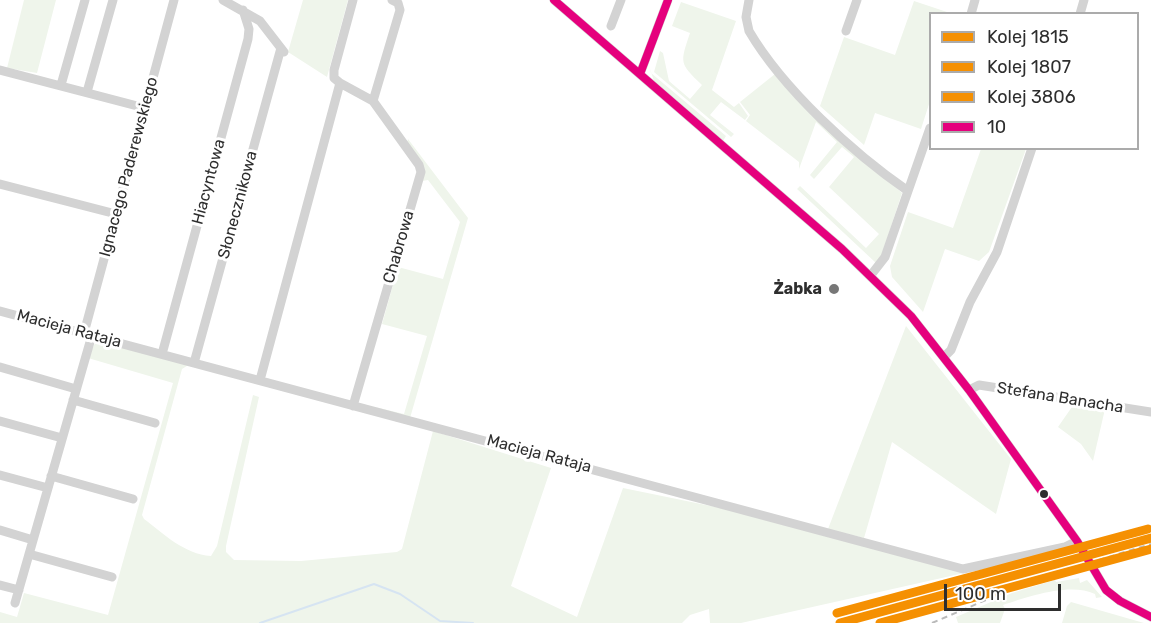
<!DOCTYPE html>
<meta charset="utf-8">
<style>
body{margin:0}
#map{position:relative;width:1151px;height:623px;overflow:hidden;background:#fff;font-family:Rubik,sans-serif}
canvas{display:block}
.legend{position:absolute;left:929px;top:12px;width:210px;height:138px;box-sizing:border-box;background:#fff;border:2px solid #ababab;margin:0;padding:8px 10px;list-style:none;font-size:18px;color:#2e2e2e}
.legend li{display:flex;align-items:center;gap:12px;height:30px}
.legend b{width:30px;border:2px solid #ababab}
.scale{position:absolute;left:944px;top:584px;width:117px;height:27px;box-sizing:border-box;border:3px solid #2e2e2e;border-top:0;padding-left:8px;font-size:18px;line-height:21px;white-space:nowrap;color:#2e2e2e;-webkit-text-stroke:4px #fff;paint-order:stroke}
</style>
<div id="map">
<canvas width="1151" height="623"></canvas>
<ul class="legend">
<li><b style="height:8px;background:#f59002"></b>Kolej 1815</li>
<li><b style="height:8px;background:#f59002"></b>Kolej 1807</li>
<li><b style="height:8px;background:#f59002"></b>Kolej 3806</li>
<li><b style="height:8px;background:#e5007d"></b>10</li>
</ul>
<div class="scale">100 m</div>
</div>
<script>
const ctx = document.querySelector('canvas').getContext('2d');
ctx.lineJoin = 'round';
function paint(path, color) {
  ctx.fillStyle = color;
  ctx.fill(path, 'evenodd');
}
function stroke(path, color, width, dash) {
  ctx.strokeStyle = color;
  ctx.lineWidth = width;
  ctx.lineCap = dash ? 'butt' : 'round';
  ctx.setLineDash(dash || []);
  ctx.stroke(path);
}
function write(font, color, halo, rows, align = 'center') {
  ctx.font = font + ' Rubik,sans-serif';
  ctx.lineWidth = 6;
  ctx.setLineDash([]);
  ctx.textBaseline = 'middle';
  ctx.strokeStyle = halo;
  ctx.fillStyle = color;
  for (const [text, x, y, turn = 0] of rows) {
    ctx.save();
    ctx.translate(x, y);
    ctx.rotate((+turn || 0) * Math.PI / 180);
    ctx.textAlign = isNaN(turn) ? turn : align;
    if (halo) ctx.strokeText(text, 0, 0);
    ctx.fillText(text, 0, 0);
    ctx.restore();
  }
}
paint(new Path2D(`
 M 24,0 L 56,0 L 37,73 L 7,68 Z
 M 303,0 L 348,0 L 327,77 L 288,52 Z
 M 914,1 L 950,13 L 930,14 L 930,101 L 921,129 L 875,113 L 864,145 L 820,106 L 844,37 L 895,55 Z
 M 681,2 L 736,21 L 712,90 L 734,107 L 739,103 L 748,116 L 745,120 L 721,102 L 710,115 L 734,134 L 731,137 L 654,72 L 660,51 L 663,53 L 669,81 L 690,99 L 702,85 C 679,63 680,63 690,33 L 672,26 Z
 M 649,66 L 651,73 L 726,136 L 723,141 L 654,81 Z
 M 775,74 L 808,109 L 902,193 L 881,257 L 876,263 L 797,189 L 800,186 L 866,248 L 879,234 L 829,187 L 854,157 L 842,147 L 814,179 L 810,175 L 837,142 L 816,122 L 799,169 L 799,162 L 746,121 L 750,115 L 740,102 Z
 M 408,139 L 468,218 L 410,418 L 371,406 L 404,414 L 427,336 L 382,324 L 398,267 L 443,279 L 460,222 L 428,180 L 422,181 L 424,167 L 407,143 Z
 M 981,149 L 1026,149 L 989,252 L 979,261 L 945,249 L 923,312 L 892,277 L 890,266 L 908,212 L 953,228 Z
 M 906,326 L 1011,459 L 996,514 L 892,442 L 864,538 L 828,529 Z
 M 96,341 L 190,364 L 182,369 L 142,515 L 144,519 C 164,534 184,554 211,556 L 217,546 L 253,395 L 259,397 L 226,546 L 226,552 L 234,560 L 301,561 L 397,552 L 402,549 L 433,431 L 551,468 L 511,586 L 577,617 L 623,488 L 745,513 L 964,573 L 741,623 L 710,623 L 709,609 L 690,615 L 682,623 L 0,623 L 0,612 L 17,617 L 24,593 L 108,615 L 173,383 L 88,358 Z
 M 1074,404 L 1105,409 L 1093,461 L 1081,444 L 1058,427 Z
 M 1079,578 L 1080,583 L 1087,580 L 1102,597 L 1096,598 L 1095,594 C 1070,582 1027,597 1003,605 L 1005,609 L 1000,623 L 958,623 L 956,617 L 1012,593 L 1055,580 L 1056,582 Z
 M 1071,602 L 1144,623 L 1062,623 L 1067,606 Z`), '#eff5eb');
stroke(new Path2D(`
 M 260,623 L 374,584 L 400,594 L 440,621 L 473,623`), '#d6e4f2', 2);
stroke(new Path2D(`
 M 223,0 L 260,21 L 284,52
 M 554,0 L 842,249 L 911,316 L 969,390 L 1077,541 L 1106,590 L 1120,601 L 1151,617
 M 749,0 L 746,17 L 749,31 C 783,89 853,153 908,191
 M 971,14 L 975,0
 M 1080,14 L 1084,0
 M 611,26 L 621,0
 M 846,31 L 857,0
 M 0,70 L 145,108
 M 640,74 L 668,0
 M 340,83 L 334,78 L 334,70 L 353,0
 M 61,85 L 85,0
 M 87,92 L 113,0
 M 0,184 L 116,214
 M 871,275 L 885,257 L 930,128
 M 0,311 L 963,569 L 1065,547 L 1077,541
 M 84,333 L 174,0
 M 162,354 L 248,39 L 249,29 L 243,10
 M 944,357 L 951,350 L 970,302 L 997,252 L 1032,148
 M 194,363 L 281,48
 M 0,367 L 76,389
 M 260,380 L 340,83 L 373,101
 M 969,390 L 979,385 L 1151,412
 M 73,400 L 155,423
 M 353,406 L 421,172 L 419,165 L 373,101 L 400,10 L 398,3 L 392,0
 M 0,421 L 62,438
 M 0,475 L 48,488
 M 51,476 L 133,499
 M 0,530 L 33,540
 M 29,554 L 112,577
 M 0,585 L 19,590
 M 15,603 L 92,335`), '#d3d3d3', 9);
stroke(new Path2D(`
 M 932,623 L 1033,580 L 1151,544`), '#bababa', 2, [6, 4.5]);
stroke(new Path2D(`
 M 554,0 L 842,249 L 911,316 L 969,390 L 1077,541 L 1106,590 L 1120,601 L 1151,617
 M 640,74 L 668,0`), '#e5007d', 8);
stroke(new Path2D(`
 M 840,623 L 1151,538`), '#f59002', 9);
stroke(new Path2D(`
 M 880,623 L 1151,549`), '#f59002', 9);
stroke(new Path2D(`
 M 837,613 L 1148,529`), '#f59002', 9);
for (const [x, y, r, color] of [
 [834,289,6,"#777"],
 [1044,494,5,"#2e2e2e"]
]) {
  const dot = new Path2D();
  dot.arc(x, y, r, 0, 2 * Math.PI);
  ctx.fillStyle = color;
  ctx.fill(dot);
  stroke(dot, '#fff', 2);
}
write('16px', '#2e2e2e', '#fff', [
 ["Ignacego Paderewskiego",129,167,-75],
 ["Hiacyntowa",209,182,-75],
 ["Słonecznikowa",238,205,-75],
 ["Chabrowa",399,247,-74],
 ["Macieja Rataja",69,329,15],
 ["Stefana Banacha",1060,398,9],
 ["Macieja Rataja",539,454,15]
]);
write('bold 16px', '#2e2e2e', '#fff', [
 ["Żabka",822,289]
], 'right');
</script>
